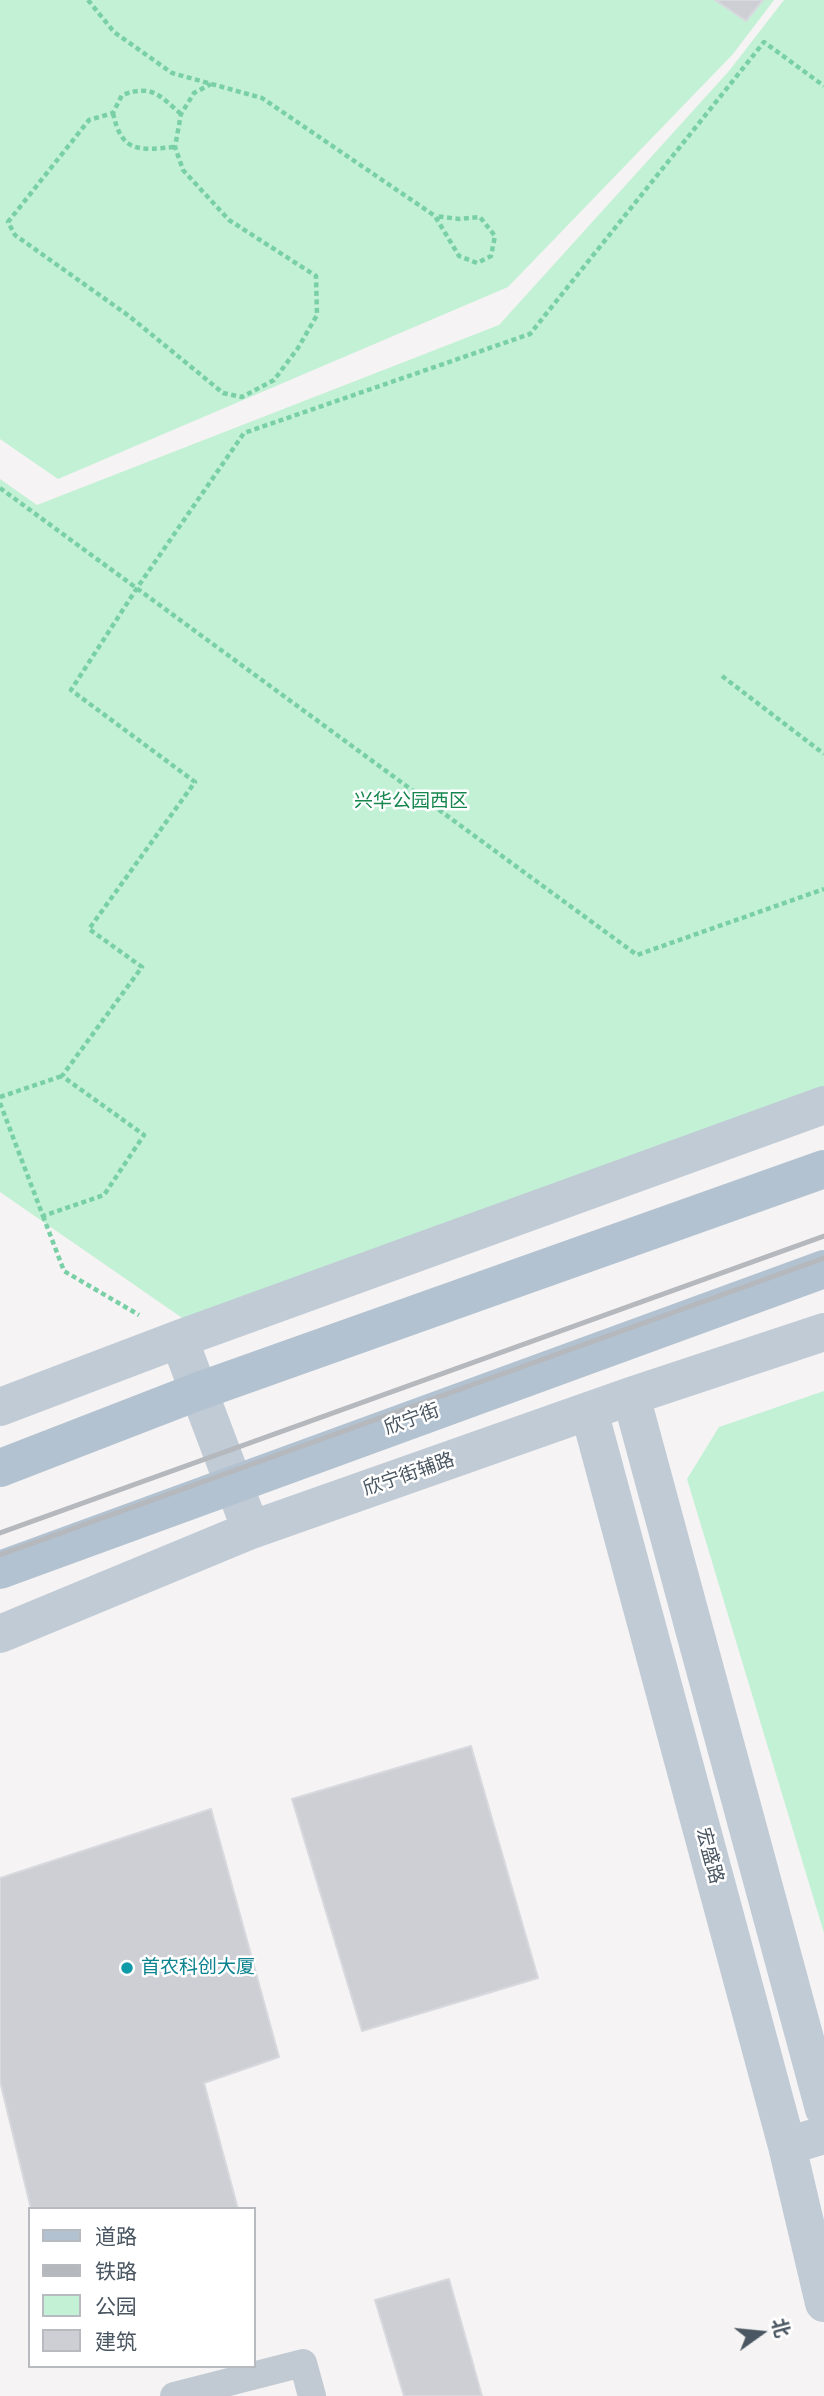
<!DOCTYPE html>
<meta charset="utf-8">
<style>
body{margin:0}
#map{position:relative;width:824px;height:2396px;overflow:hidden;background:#f5f3f3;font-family:"Archivo Narrow","Noto Sans SC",sans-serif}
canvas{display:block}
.legend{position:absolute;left:28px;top:2207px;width:228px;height:161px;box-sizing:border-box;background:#fff;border:2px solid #b7bbc0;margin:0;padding:9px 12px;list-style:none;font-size:21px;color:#4a5661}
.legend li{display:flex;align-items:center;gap:14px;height:35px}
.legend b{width:35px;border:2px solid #b7bbc0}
.north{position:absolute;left:726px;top:2298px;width:70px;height:70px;-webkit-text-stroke:5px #fff;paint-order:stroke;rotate:75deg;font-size:19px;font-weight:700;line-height:28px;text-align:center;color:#4a5661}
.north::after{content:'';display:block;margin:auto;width:24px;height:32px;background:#4a5661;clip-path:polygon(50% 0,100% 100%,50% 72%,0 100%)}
</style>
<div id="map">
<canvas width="824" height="2396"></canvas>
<ul class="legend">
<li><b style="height:9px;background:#b3c2d1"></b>道路</li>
<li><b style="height:9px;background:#b5b8bd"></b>铁路</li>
<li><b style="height:19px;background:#c3f1d5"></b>公园</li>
<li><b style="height:19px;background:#cdcfd5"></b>建筑</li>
</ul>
<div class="north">北</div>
</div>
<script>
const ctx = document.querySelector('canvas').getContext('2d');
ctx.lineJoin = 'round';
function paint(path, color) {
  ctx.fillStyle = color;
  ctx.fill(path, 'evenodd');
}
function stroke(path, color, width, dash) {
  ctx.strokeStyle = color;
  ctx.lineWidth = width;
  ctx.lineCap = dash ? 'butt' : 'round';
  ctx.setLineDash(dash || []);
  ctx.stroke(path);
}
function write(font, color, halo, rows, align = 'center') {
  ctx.font = font + ' "Archivo Narrow","Noto Sans SC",sans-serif';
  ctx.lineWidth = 5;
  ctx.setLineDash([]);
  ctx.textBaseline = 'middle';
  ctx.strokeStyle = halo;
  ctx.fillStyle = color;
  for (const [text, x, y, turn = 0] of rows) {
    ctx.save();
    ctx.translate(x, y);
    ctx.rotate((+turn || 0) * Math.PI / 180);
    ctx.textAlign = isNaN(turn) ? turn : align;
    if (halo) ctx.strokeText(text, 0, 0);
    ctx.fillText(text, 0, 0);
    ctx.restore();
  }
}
paint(new Path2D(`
 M 0,0 L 774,0 L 733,54 L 508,287 L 58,479 L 0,439 Z
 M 784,0 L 824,0 L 824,1088 L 191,1324 L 0,1192 L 0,479 L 37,505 L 499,325 L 729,71 Z
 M 824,1391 L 824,1933 L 687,1479 L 719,1427 Z`), '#c3f1d5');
const building = new Path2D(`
 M 715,0 L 763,0 L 746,21 Z
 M 471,1746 L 538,1978 L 362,2031 L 292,1799 Z
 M 211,1809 L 279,2057 L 204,2083 L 238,2209 L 31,2209 L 0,2081 L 0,1878 Z
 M 449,2279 L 482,2396 L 404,2396 L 375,2300 Z`);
paint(building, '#cdcfd5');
stroke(building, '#d7d9de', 2);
stroke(new Path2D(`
 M 88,0 L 114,32 L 172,73 L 262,98 L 435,216 L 459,256 L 477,263 L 491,256 L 495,236 L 480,217 L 459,219 L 435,216
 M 113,113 C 122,154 139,150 175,147
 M 181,114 C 159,95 152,84 122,95 L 113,113 L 89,120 L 8,222 L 15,235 L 129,316 L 223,393 L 242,397 L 274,380 L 298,348 L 317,315 L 316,276 L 229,220 L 183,170 L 175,147 L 181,114 L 194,93 L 211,84
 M 0,488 L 637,955 L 824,889
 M 722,676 L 824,754
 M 0,1097 L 62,1076
 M 0,1103 L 43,1216 L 104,1195 L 144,1135 L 62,1076 L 142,967 L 89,929 L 195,782 L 71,690 L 137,588 L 244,433 L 530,334 L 764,42 L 824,86
 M 43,1216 L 64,1271 L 139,1315`), '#7ad0a6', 4.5, [5, 3.5]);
stroke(new Path2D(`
 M 174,2396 L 303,2363 L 312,2396`), '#c1cad2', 28);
stroke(new Path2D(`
 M 179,1339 L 251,1530
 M 631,1396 L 824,2109
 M 0,1407 L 179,1339 L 824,1105
 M 589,1411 L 787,2146 L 824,2303
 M 0,1634 L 251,1530 L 631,1396 L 824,1332
 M 787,2146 L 824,2135`), '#c1cbd6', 38);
stroke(new Path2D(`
 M 0,1468 L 199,1391 L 824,1169
 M 0,1570 L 824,1269`), '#b3c2d1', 38);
stroke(new Path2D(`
 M 0,1533 L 824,1236
 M 0,1555 L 824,1258`), '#b5b8bd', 5);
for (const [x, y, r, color] of [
 [127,1968,7,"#0f9aa8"]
]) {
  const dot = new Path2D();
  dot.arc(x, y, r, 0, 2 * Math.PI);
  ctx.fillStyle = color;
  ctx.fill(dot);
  stroke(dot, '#fff', 2.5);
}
write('19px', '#17864f', '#fff', [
 ["兴华公园西区",411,802]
]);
write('19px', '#4a5661', '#fff', [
 ["欣宁街",412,1420,-20],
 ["欣宁街辅路",409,1475,-19],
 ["宏盛路",709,1856,75]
]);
write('19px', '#0d838f', '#fff', [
 ["首农科创大厦",141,1968]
], 'left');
</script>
